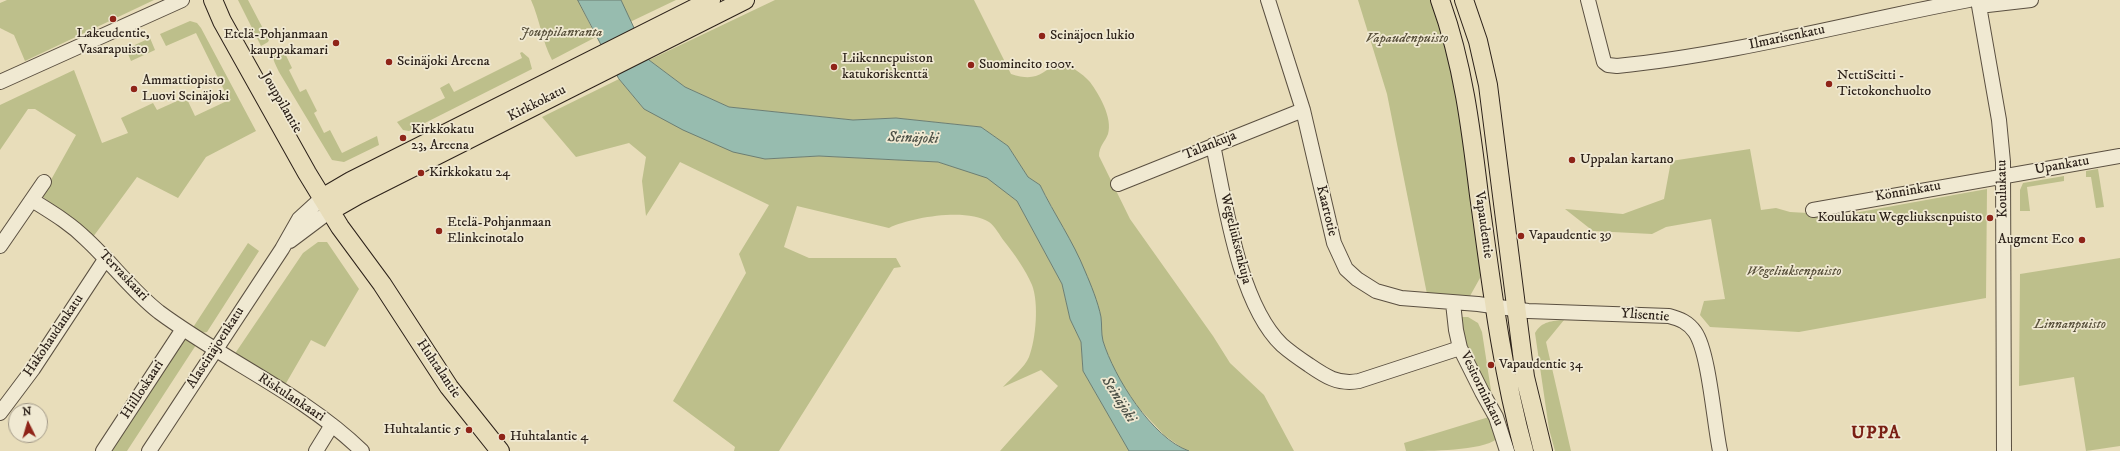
<!DOCTYPE html>
<meta charset="utf-8">
<style>
body{margin:0}
#map{position:relative;width:2120px;height:451px;overflow:hidden;background:#e8ddba;font-family:"IM FELL DW Pica",serif}
canvas{display:block}
.north{position:absolute;left:8px;top:403px;width:40px;height:40px;box-sizing:border-box;background:#f0e9d2;border:1px solid #a29988;border-radius:50%;rotate:355deg;font-size:11px;font-weight:700;line-height:16px;text-align:center;color:#2c2119}
.north::after{content:'';display:block;margin:auto;width:14px;height:18px;background:#8f2418;clip-path:polygon(50% 0,100% 100%,50% 72%,0 100%)}
</style>
<div id="map">
<canvas width="2120" height="451"></canvas>
<div class="north">N</div>
</div>
<script>
const ctx = document.querySelector('canvas').getContext('2d');
ctx.lineJoin = 'round';
function paint(path, color) {
  ctx.fillStyle = color;
  ctx.fill(path, 'evenodd');
}
function stroke(path, color, width, dash) {
  ctx.strokeStyle = color;
  ctx.lineWidth = width;
  ctx.lineCap = dash ? 'butt' : 'round';
  ctx.setLineDash(dash || []);
  ctx.stroke(path);
}
function write(font, color, halo, rows, align = 'center') {
  ctx.font = font + ' "IM FELL DW Pica",serif';
  ctx.lineWidth = 3.5;
  ctx.setLineDash([]);
  ctx.textBaseline = 'middle';
  ctx.strokeStyle = halo;
  ctx.fillStyle = color;
  for (const [text, x, y, turn = 0] of rows) {
    ctx.save();
    ctx.translate(x, y);
    ctx.rotate((+turn || 0) * Math.PI / 180);
    ctx.textAlign = isNaN(turn) ? turn : align;
    if (halo) ctx.strokeText(text, 0, 0);
    ctx.fillText(text, 0, 0);
    ctx.restore();
  }
}
paint(new Path2D(`
 M 7,0 L 154,0 L 25,61 L 14,35 L 0,28 L 0,3 Z
 M 238,0 L 248,0 L 269,40 L 268,42 L 261,46 Z
 M 531,0 L 578,0 L 596,37 L 552,60 C 542,41 540,20 531,0 Z
 M 621,0 L 676,0 L 630,22 Z
 M 775,0 L 974,0 L 1011,74 C 1036,82 1041,74 1060,60 C 1070,66 1082,73 1090,82 C 1099,94 1113,118 1108,134 C 1105,142 1099,146 1099,156 L 1130,219 L 1213,336 L 1230,363 L 1264,395 L 1294,451 L 1189,451 L 1182,448 L 1164,435 L 1138,407 L 1115,374 L 1102,339 L 1101,316 L 1064,230 L 1040,185 L 1028,177 L 1008,146 L 981,127 L 896,118 L 853,120 L 729,107 L 685,87 L 649,60 Z
 M 1358,0 L 1432,0 L 1451,63 L 1467,158 L 1481,259 L 1480,278 L 1470,296 L 1427,294 L 1387,94 Z
 M 190,21 L 197,23 L 201,28 L 256,131 L 206,157 L 178,198 L 137,177 L 93,237 L 42,196 L 76,135 L 35,109 L 28,109 L 0,150 L 0,105 L 74,70 L 102,143 L 128,133 L 121,118 L 153,103 L 157,110 L 186,97 L 195,116 L 229,100 L 196,33 L 166,46 L 160,34 Z
 M 150,38 L 155,50 L 131,61 L 126,49 Z
 M 274,46 L 276,50 L 282,47 L 292,68 L 289,70 L 300,92 L 306,89 L 317,111 L 314,113 L 324,133 L 330,130 L 342,153 L 377,136 L 379,145 L 344,162 L 332,160 L 279,72 C 275,63 270,56 274,46 Z
 M 522,52 L 529,58 L 532,69 L 409,131 L 403,130 L 397,122 L 445,98 L 440,88 L 449,83 L 454,92 L 522,58 L 520,53 Z
 M 619,79 L 644,109 L 765,159 L 819,156 L 938,162 L 987,177 L 1017,201 L 1062,284 L 1070,319 L 1081,342 L 1083,371 L 1129,451 L 1000,451 L 1058,386 L 1041,370 L 1003,387 C 1011,378 1025,367 1029,357 C 1036,339 1039,303 1032,285 C 1025,269 1015,255 1004,241 C 1000,236 995,226 989,222 C 967,208 912,217 889,228 L 797,206 L 784,247 L 809,258 L 896,258 L 901,267 L 894,268 L 779,451 L 734,451 L 735,447 L 673,401 L 746,273 L 739,254 L 769,205 L 680,162 L 646,216 L 642,181 L 646,157 L 629,143 L 576,157 L 542,117 Z
 M 1750,149 L 1761,210 L 1776,208 L 1790,212 L 1843,215 L 1987,189 L 1986,298 L 1799,332 L 1710,327 L 1700,315 L 1704,301 L 1725,299 L 1711,219 L 1666,227 L 1652,234 L 1593,231 L 1565,209 L 1623,214 L 1664,199 L 1671,161 Z
 M 2098,169 L 2104,207 L 2096,208 L 2091,177 L 2086,177 L 2086,171 Z
 M 2064,176 L 2064,181 L 2027,187 L 2030,211 L 2020,211 L 2020,190 L 2023,183 Z
 M 318,242 L 327,242 L 359,289 L 325,347 L 311,340 L 285,385 L 234,355 L 303,253 Z
 M 248,243 L 259,251 L 207,332 L 201,333 L 192,329 Z
 M 2120,258 L 2120,446 L 2086,451 L 2074,377 L 2019,386 L 2020,274 Z
 M 1461,317 L 1468,317 L 1478,323 L 1482,332 L 1492,397 L 1465,346 L 1459,321 Z
 M 1564,320 L 1546,342 L 1571,451 L 1555,451 L 1549,429 L 1535,333 C 1542,321 1552,321 1564,320 Z
 M 186,338 L 196,345 L 127,451 L 110,451 Z
 M 1489,417 L 1497,439 C 1481,451 1430,451 1406,451 L 1404,443 Z`), '#bdbf8b');
const water = new Path2D(`
 M 578,0 L 621,0 L 649,60 L 685,87 L 729,107 L 853,120 L 896,118 L 981,127 L 1008,146 L 1028,177 L 1040,185 C 1054,214 1073,241 1085,271 C 1091,285 1098,302 1101,317 C 1102,325 1101,333 1103,341 C 1114,377 1152,438 1189,451 L 1129,451 L 1083,371 L 1081,342 L 1070,319 L 1062,284 L 1017,201 L 987,178 L 938,162 L 819,156 L 765,159 L 733,152 L 683,130 L 644,109 L 619,79 Z`);
paint(water, '#97bcaf');
stroke(water, '#6c7e73', 1);
const minor = new Path2D(`
 M 1268,0 L 1303,110 L 1334,243 L 1346,269 L 1357,279 L 1376,291 L 1401,298 L 1478,304 L 1528,311 L 1669,316 C 1680,319 1688,322 1695,332 C 1709,352 1714,423 1720,451
 M 1588,0 L 1604,62 L 1608,65 L 1617,66 C 1736,54 1852,22 1969,0
 M 1978,0 L 1999,120 L 2003,162 L 2004,451
 M 1979,6 L 2031,0
 M 0,82 L 182,0
 M 1213,145 C 1225,202 1239,304 1282,345 C 1290,352 1300,359 1309,365 C 1325,376 1338,385 1359,381 L 1460,348
 M 1118,184 L 1303,110
 M 32,200 C 51,212 70,223 86,239 C 111,262 132,291 159,312 C 225,361 303,394 362,451
 M 1813,210 L 2120,156
 M 290,241 L 330,211
 M 0,246 L 44,182
 M 1453,303 L 1456,330 L 1460,348 L 1482,392 L 1496,417 L 1507,451
 M 0,413 L 33,369 L 106,258
 M 103,451 L 183,329
 M 149,451 L 282,249 L 299,219 L 322,198
 M 316,451 L 332,425`);
const major = new Path2D(`
 M 213,0 L 222,21 L 307,173 L 340,227 L 382,284 L 449,387 L 500,451
 M 1440,0 C 1463,63 1471,129 1479,195 C 1491,281 1501,367 1524,451
 M 1464,0 L 1478,41 L 1488,85 L 1525,377 L 1543,451
 M 322,198 L 351,181 L 711,0
 M 330,211 L 358,195 L 745,0`);
stroke(minor, '#5b5041', 16);
stroke(major, '#2c2119', 20);
stroke(minor, '#f0e9d2', 14);
stroke(major, '#e8ddba', 18);
for (const [x, y, r, color] of [
 [113,19,4,"#8f2418"],
 [1042,36,4,"#8f2418"],
 [336,43,4,"#8f2418"],
 [389,62,4,"#8f2418"],
 [971,65,4,"#8f2418"],
 [834,67,4,"#8f2418"],
 [1829,84,4,"#8f2418"],
 [134,89,4,"#8f2418"],
 [403,138,4,"#8f2418"],
 [1572,160,4,"#8f2418"],
 [421,173,4,"#8f2418"],
 [1990,218,4,"#8f2418"],
 [439,231,4,"#8f2418"],
 [1521,236,4,"#8f2418"],
 [2082,240,4,"#8f2418"],
 [1491,365,4,"#8f2418"],
 [469,430,4,"#8f2418"],
 [502,437,4,"#8f2418"]
]) {
  const dot = new Path2D();
  dot.arc(x, y, r, 0, 2 * Math.PI);
  ctx.fillStyle = color;
  ctx.fill(dot);
  stroke(dot, '#f0e9d2', 1.5);
}
write('italic 14px', '#58503b', '#f0e9d2', [
 ["Jouppilanranta",561,33],
 ["Vapaudenpuisto",1407,39],
 ["Wegeliuksenpuisto",1794,272],
 ["Linnanpuisto",2070,325]
]);
write('14px', '#2c2119', '#f0e9d2', [
 ["Lakeudentie,",113,34,"center"],
 ["Vasarapuisto",113,50,"center"],
 ["Etelä-Pohjanmaan",328,35,"right"],
 ["kauppakamari",328,51,"right"],
 ["Seinäjoen lukio",1050,36],
 ["Liikennepuiston",842,59],
 ["katukoriskenttä",842,75],
 ["Seinäjoki Areena",397,62],
 ["Suomineito 100v.",979,65],
 ["NettiSeitti -",1837,76],
 ["Tietokonehuolto",1837,92],
 ["Ammattiopisto",142,81],
 ["Luovi Seinäjoki",142,97],
 ["Kirkkokatu",411,130],
 ["23, Areena",411,146],
 ["Uppalan kartano",1580,160],
 ["Kirkkokatu 24",429,173],
 ["Koulukatu Wegeliuksenpuisto",1982,218,"right"],
 ["Etelä-Pohjanmaan",447,223],
 ["Elinkeinotalo",447,239],
 ["Vapaudentie 39",1529,236],
 ["Augment Eco",2074,240,"right"],
 ["Vapaudentie 34",1499,365],
 ["Huhtalantie 5",461,430,"right"],
 ["Huhtalantie 4",510,437]
], 'left');
write('14px', '#2c2119', '#f0e9d2', [
 ["Ilmarisenkatu",1787,38,-12],
 ["Jouppilantie",281,103,60],
 ["Kirkkokatu",537,104,-27],
 ["Talankuja",1210,146,-22],
 ["Upankatu",2062,166,-10],
 ["Koulukatu",2003,189,-91],
 ["Könninkatu",1908,192,-10],
 ["Kaartotie",1326,211,76],
 ["Vapaudentie",1483,225,82],
 ["Wegeliuksenkuja",1235,239,76],
 ["Tervaskaari",123,276,46],
 ["Ylisentie",1645,316,4],
 ["Hakohaudankatu",54,336,-56],
 ["Alaseinäjoenkatu",216,348,-57],
 ["Huhtalantie",438,369,56],
 ["Vesitorninkatu",1481,389,64],
 ["Hiilloskaari",143,390,-57],
 ["Riskulankaari",291,398,33]
]);
write('italic 15px', '#4c5046', '#f0e9d2', [
 ["Seinäjoki",913,139,2],
 ["Seinäjoki",1118,400,58]
]);
ctx.letterSpacing = '1px';
write('bold 18px', '#7a1f14', '#f0e9d2', [
 ["UPPA",1876,434]
]);
ctx.letterSpacing = '0px';
</script>
